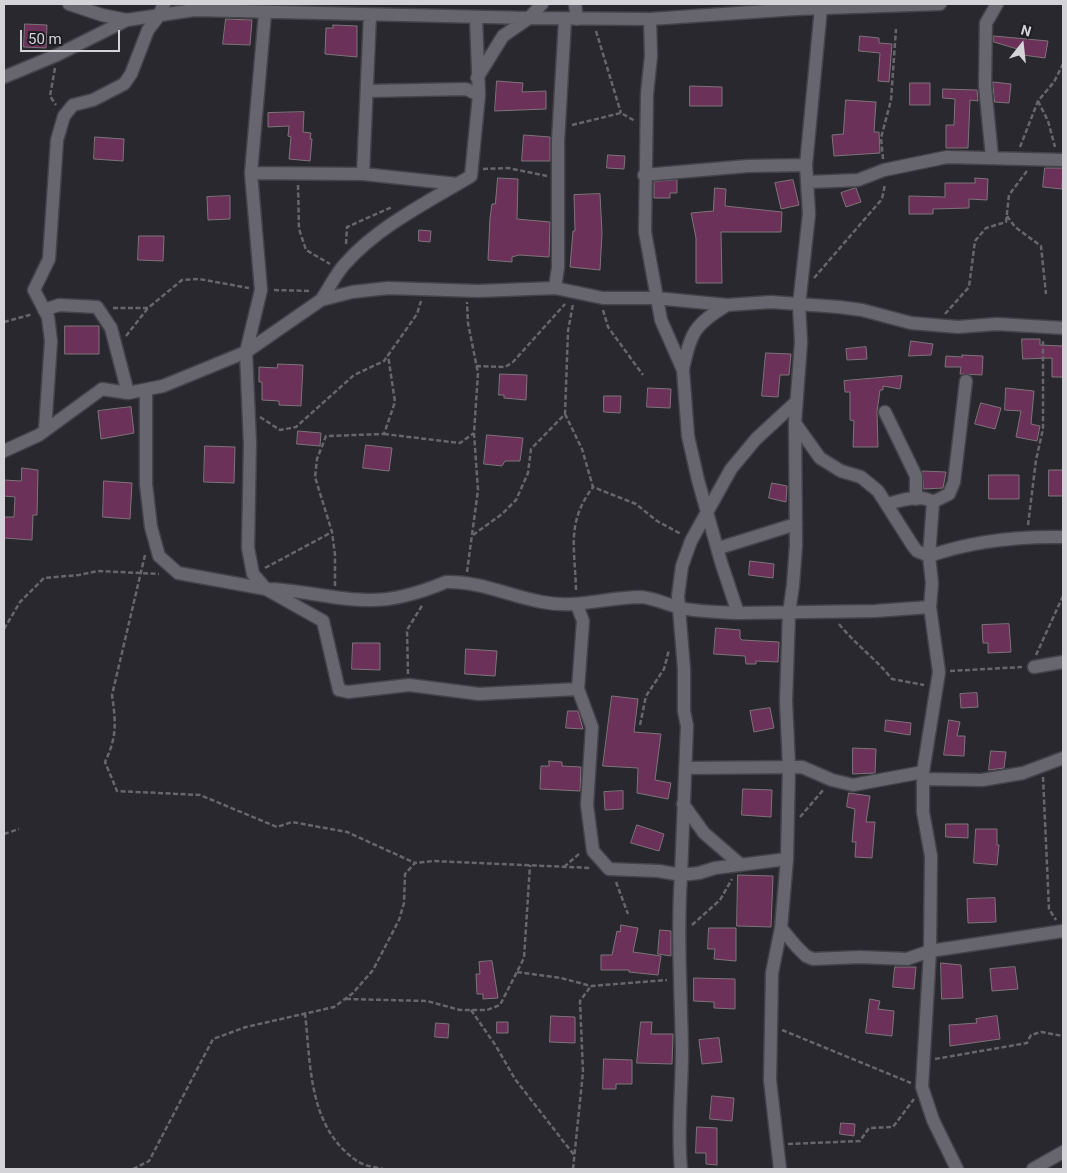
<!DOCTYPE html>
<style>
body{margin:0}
#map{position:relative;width:1067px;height:1173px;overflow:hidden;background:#29282e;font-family:Roboto,sans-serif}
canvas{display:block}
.frame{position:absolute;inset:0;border:5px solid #d4d3d8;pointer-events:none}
.north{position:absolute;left:997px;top:20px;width:50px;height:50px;-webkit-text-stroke:4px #1f1e25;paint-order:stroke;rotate:16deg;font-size:14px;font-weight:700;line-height:20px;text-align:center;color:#d4d3d8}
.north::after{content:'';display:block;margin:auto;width:18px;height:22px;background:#d4d3d8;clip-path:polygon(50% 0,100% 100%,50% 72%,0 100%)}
.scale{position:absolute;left:20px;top:30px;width:100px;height:22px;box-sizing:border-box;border:2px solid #d4d3d8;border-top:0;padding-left:6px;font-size:15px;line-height:18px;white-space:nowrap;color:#d4d3d8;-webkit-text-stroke:4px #1f1e25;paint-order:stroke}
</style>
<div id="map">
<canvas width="1067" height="1173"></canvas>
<div class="frame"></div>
<div class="north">N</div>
<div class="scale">50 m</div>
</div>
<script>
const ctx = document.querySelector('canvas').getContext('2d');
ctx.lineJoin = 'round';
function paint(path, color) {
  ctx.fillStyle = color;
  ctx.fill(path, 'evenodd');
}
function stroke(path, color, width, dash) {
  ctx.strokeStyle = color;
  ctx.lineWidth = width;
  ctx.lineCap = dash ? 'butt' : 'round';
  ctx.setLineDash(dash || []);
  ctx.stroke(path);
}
const building = new Path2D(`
 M 226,19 L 252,20 L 250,45 L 223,44 Z
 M 25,24 L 47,25 L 46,48 L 24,47 Z
 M 333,25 L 357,26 L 357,57 L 325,54 L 326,28 L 333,28 Z
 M 860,36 L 879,38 L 879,43 L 892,44 L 889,82 L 878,81 L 880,53 L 859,51 Z
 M 994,36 L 1048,41 L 1045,58 L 1023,55 L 1024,51 L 994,42 Z
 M 497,81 L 523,83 L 522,92 L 546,91 L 546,109 L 495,111 Z
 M 993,82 L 1011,84 L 1009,103 L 995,102 Z
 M 910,83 L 930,83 L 930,105 L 910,105 Z
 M 690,86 L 722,87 L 722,106 L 690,106 Z
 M 943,89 L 977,90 L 978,101 L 970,100 L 968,148 L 946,148 L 946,125 L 954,125 L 955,99 L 943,98 Z
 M 846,100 L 876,102 L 874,132 L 879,132 L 880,153 L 834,156 L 832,135 L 843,134 Z
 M 304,112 L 303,132 L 311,133 L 310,139 L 312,139 L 310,161 L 289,159 L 291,137 L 288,136 L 289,126 L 268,127 L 268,113 Z
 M 524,135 L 550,137 L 550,161 L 522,161 Z
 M 95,137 L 124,139 L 123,161 L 94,159 Z
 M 608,155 L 625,156 L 624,169 L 607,168 Z
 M 1045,168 L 1063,168 L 1062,189 L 1043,187 Z
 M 498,178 L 518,179 L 517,219 L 550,222 L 549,257 L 519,255 L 512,257 L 512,262 L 488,260 L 490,218 L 492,204 L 495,204 Z
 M 975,178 L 988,179 L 987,200 L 969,199 L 969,208 L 933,209 L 933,214 L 909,214 L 909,196 L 945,197 L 945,183 L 975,183 Z
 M 677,180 L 677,193 L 670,193 L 670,198 L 654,198 L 654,182 Z
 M 793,180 L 799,205 L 781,209 L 775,183 Z
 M 715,188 L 726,189 L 725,206 L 782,212 L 781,232 L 721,232 L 722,283 L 696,283 L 696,238 L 691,213 L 713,211 Z
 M 856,188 L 861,202 L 846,207 L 841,193 Z
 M 600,194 L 602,233 L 600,270 L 570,267 L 573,231 L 575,231 L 574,195 Z
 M 230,196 L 230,219 L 208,220 L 207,197 Z
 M 419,230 L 431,231 L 430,242 L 419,241 Z
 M 139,236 L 164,236 L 163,261 L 138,260 Z
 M 65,326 L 99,326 L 99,354 L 65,354 Z
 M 1022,339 L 1040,339 L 1040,345 L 1063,346 L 1063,377 L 1052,377 L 1052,358 L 1023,359 Z
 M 911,341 L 933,344 L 931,355 L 909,356 Z
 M 866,347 L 867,359 L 847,360 L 846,349 Z
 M 766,353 L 791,354 L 789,375 L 780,375 L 778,397 L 762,396 Z
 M 962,355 L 983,356 L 982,375 L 960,374 L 961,367 L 945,367 L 946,356 L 962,357 Z
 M 278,364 L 303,365 L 301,406 L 279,405 L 279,401 L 262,400 L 262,382 L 259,382 L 259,367 L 277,368 Z
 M 500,374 L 527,375 L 526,400 L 504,398 L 504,395 L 499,395 Z
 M 902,376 L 900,389 L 883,386 L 883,390 L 880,390 L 877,412 L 878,447 L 853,447 L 854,421 L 850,420 L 850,392 L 845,392 L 844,381 Z
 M 648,388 L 671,389 L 670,408 L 647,407 Z
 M 1006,388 L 1034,391 L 1031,424 L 1040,426 L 1037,441 L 1016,437 L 1021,411 L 1005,410 Z
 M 604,396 L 621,396 L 620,413 L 604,412 Z
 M 981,403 L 1001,408 L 995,429 L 975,424 Z
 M 131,407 L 134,433 L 101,439 L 98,411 Z
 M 298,431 L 321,433 L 320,446 L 297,444 Z
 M 487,435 L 523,438 L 520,461 L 505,461 L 502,466 L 484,464 Z
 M 366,445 L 392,448 L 389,471 L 363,468 Z
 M 205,446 L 235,447 L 234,483 L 204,482 Z
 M 22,468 L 38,470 L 37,515 L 33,515 L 32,540 L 4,538 L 4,517 L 14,517 L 15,497 L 4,496 L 4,480 L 21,481 Z
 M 1049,470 L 1063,470 L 1063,496 L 1049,496 Z
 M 923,471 L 946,472 L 943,488 L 924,489 Z
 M 989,475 L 1019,475 L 1019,499 L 989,499 Z
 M 104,481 L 132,483 L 130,519 L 103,517 Z
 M 772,483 L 787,486 L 786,502 L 769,498 Z
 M 750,561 L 774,564 L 773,578 L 749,575 Z
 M 1009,624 L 1011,652 L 988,653 L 988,643 L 983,643 L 982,625 Z
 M 716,628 L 740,630 L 740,638 L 742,640 L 779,642 L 778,662 L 756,661 L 756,664 L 746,664 L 745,656 L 714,654 Z
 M 353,643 L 380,643 L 380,670 L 352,669 Z
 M 466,649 L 497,651 L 495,676 L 465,674 Z
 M 977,693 L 978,707 L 961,708 L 960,694 Z
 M 612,696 L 638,699 L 634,732 L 661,734 L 655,780 L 671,783 L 668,799 L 637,793 L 638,768 L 603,766 Z
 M 770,708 L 774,728 L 754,732 L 750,711 Z
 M 568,711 L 578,711 L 583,729 L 566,728 Z
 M 886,720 L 911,723 L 910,735 L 885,731 Z
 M 949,720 L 960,722 L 957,736 L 965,736 L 964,756 L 944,755 Z
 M 853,748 L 876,749 L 875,773 L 853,774 Z
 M 991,751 L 1006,752 L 1004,768 L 989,770 Z
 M 549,761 L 562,762 L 562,766 L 581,767 L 580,791 L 540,789 L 541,766 L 549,766 Z
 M 743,789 L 772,790 L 771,817 L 742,815 Z
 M 623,791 L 623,809 L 605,810 L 604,792 Z
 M 849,793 L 870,796 L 866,822 L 875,822 L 872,858 L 855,857 L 856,842 L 852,842 L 855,809 L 847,807 Z
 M 946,824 L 968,824 L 968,838 L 946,837 Z
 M 637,825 L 664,834 L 659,851 L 631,843 Z
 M 976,829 L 997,829 L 997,845 L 999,845 L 997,865 L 974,863 Z
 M 738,875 L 773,876 L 771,927 L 737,926 Z
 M 995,898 L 996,922 L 968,923 L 967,899 Z
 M 621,925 L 638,928 L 633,952 L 661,956 L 658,975 L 629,972 L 629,970 L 601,970 L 601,955 L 612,955 L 617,931 L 620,932 Z
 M 709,928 L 736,928 L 736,961 L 714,959 L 715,949 L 708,949 Z
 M 660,930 L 671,931 L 671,956 L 658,954 Z
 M 492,961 L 498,998 L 483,999 L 483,994 L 477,994 L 476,974 L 480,974 L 479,962 Z
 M 941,963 L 961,965 L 963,998 L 942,999 Z
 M 895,967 L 916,967 L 914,989 L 893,987 Z
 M 1015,967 L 1018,989 L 992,991 L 990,969 Z
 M 694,978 L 735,979 L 735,1009 L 714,1008 L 714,1002 L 694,1001 Z
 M 870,999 L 880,1001 L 878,1009 L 894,1011 L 892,1036 L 866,1033 Z
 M 551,1016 L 575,1017 L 575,1043 L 550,1042 Z
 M 997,1016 L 1000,1039 L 950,1046 L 949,1025 L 977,1023 L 976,1019 Z
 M 497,1022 L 508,1022 L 508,1033 L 497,1033 Z
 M 641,1022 L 652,1022 L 651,1034 L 673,1034 L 672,1064 L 637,1063 Z
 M 436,1023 L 449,1024 L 448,1038 L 435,1037 Z
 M 719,1038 L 722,1062 L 702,1064 L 699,1040 Z
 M 604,1059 L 632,1060 L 632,1084 L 616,1084 L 616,1089 L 603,1089 Z
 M 712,1096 L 734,1098 L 732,1121 L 710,1119 Z
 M 841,1123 L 855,1124 L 854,1136 L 840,1134 Z
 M 697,1127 L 717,1128 L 717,1165 L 706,1164 L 706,1153 L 696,1153 Z`);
paint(building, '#6c3158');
stroke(building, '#7d7479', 1);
const street = new Path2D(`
 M 69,4 L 102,15 L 127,20 L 194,10 L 529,18 L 542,4
 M 575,4 L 577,19
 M 265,13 L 251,173 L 261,290 L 246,352 L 250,444 L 248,548 L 253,574 L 266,589 C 300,589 333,600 367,600 C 393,601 422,592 446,582 C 479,581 510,596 542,602 C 576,609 607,597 641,597 C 655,598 667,605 681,608 C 699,612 719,612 738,613 L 721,562 L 698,480 L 688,436 L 683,370 L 661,320 L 645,232 L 647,94 L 651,56 L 650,19
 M 4,77 L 57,55 L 127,20
 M 477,78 L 503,36 L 529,18 L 650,19 L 797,9 L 940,4
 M 367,91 L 466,89 L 479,95
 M 992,157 L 985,86 L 986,23 L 997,4
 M 251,173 L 363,174 L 457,184
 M 363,174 L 370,15
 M 644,175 L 748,166 L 806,165
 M 808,182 L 858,180 L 884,170 L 947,157 L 1063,160
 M 555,288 L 558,267 L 558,141 L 565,20
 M 321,300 C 329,289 335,275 344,265 C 378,226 428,202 471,176 L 479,95 L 476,18
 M 44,310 L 59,305 L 97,307 L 111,328 L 128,393
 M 683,369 C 691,332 694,325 727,305
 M 146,390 L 146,484 L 151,527 L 159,556 L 178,573 L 266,589 L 323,621 L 339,690 L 348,692 L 409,685 L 479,694 L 578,689
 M 885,412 L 916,476 L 916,499
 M 795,423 L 820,458 L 841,471 L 861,477 L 878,491 L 913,546 L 917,551 L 929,556 C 972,541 1018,536 1063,537
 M 45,430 L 51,341 L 48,317 L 34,290 L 49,259 L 57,140 L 64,116 L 73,105 L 93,100 L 124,84 L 131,74 L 148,30 L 158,17 L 164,4
 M 4,451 L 39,435 L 102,389 L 128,393 L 163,386 L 246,352 L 321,300 L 352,292 L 388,288 L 478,291 L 555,288 L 603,298 L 656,298 L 727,305 L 771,302 L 839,307 L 862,310 L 911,323 L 958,327 L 997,324 L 1063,328
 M 933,502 L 949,494 L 954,482 L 966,381
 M 888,504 C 901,500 921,494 933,502 L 929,556 L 932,583 L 930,607 L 939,672 L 923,772 L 923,812 L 931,856 L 930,951 L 922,1087 L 933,1120 L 957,1169
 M 719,548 L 796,524
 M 577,605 L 583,621 L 578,689 L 592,727 L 587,805 L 593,851 L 609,869 L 659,871 L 681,875 C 677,934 681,993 682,1051 C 682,1090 677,1130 681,1169
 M 738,613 L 875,611 L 930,607
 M 1034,667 L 1063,662
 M 685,768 L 802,767 L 832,780 L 853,785 L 923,772
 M 924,779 L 982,780 L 1023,773 L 1063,758
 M 683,804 L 704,833 L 741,865
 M 787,859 L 715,868 L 699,873 L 681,875 L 687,726 L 684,711 L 684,669 L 678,596 L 682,566 L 691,541 L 731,469 L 756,439 L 796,402
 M 781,928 L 796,946 L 806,956 L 813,959 L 860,957 L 907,959 L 930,951 L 1063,931
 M 780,1169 L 770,1080 L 772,973 L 781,928 L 787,859 L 789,766 L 786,701 L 789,613 L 793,585 L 796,545 L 795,423 L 801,342 L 799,305 L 809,214 L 806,165 L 821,8
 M 1033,1169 L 1063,1152`);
stroke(street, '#444349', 15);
stroke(new Path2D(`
 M 596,31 L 621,113
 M 55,68 L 50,96 L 56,105
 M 1038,101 L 1048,121 L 1055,147
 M 572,125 L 621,113 L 635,121
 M 1020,147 L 1038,101 L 1054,82 L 1063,64
 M 883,159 L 881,138 L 891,100 L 896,29
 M 483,169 L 508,168 L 547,176
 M 298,185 L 299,229 L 306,250 L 330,264
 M 1007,216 L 1015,227 L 1041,246 L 1046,294
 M 346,244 L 347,227 L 392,207
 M 814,278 L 882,199 L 885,184
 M 274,290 L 311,291
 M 113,308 L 148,308 L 182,280 L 199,279 L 249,288
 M 603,310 L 608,327 L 643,375
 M 945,314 L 969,287 L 975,241 L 986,228 L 1006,222 L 1009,195 L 1027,171
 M 4,322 L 33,314
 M 126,336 L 148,308
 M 476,366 L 505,367 L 513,362 L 565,304
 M 565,414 L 582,449 L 593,487 L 636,504 L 657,521 L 681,534
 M 260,417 L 280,430 L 296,427 L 354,375 L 384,361 L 417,314 L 421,301
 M 384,434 L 460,443 L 474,433
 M 1028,525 L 1036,460 L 1043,429 L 1043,340
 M 473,535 L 502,514 L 516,500 L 528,473 L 531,449 L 565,414 L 568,331 L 573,304
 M 145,555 L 112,695 C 116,723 117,737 105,762 L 117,791 L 200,795 L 277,827 L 292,822 L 347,832 L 415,863
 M 265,568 L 332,532
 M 467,572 L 478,490 L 474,433 L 478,373 L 468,323 L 467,302
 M 335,586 L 335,555 L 332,532 L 315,477 L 317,459 L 326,436 L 384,434 L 395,402 L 388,355
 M 576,590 C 575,548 566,523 593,487
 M 839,624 C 856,645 875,658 892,679 L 924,685
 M 4,629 L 20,602 L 44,578 L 79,575 L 98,571 L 159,574
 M 1036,655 L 1063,596
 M 950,671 L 1022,667
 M 408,674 L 407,630 L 423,604
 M 640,725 L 646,696 L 664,669 L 669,650
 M 1043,777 L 1049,909 L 1056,920
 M 800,817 L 824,789
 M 4,834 L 19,829
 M 564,867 L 580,853
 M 616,882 L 628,914
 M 692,925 L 720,900 L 732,879
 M 517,972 L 561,978 L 591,986 L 667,980
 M 346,999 L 427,1001 L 460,1010 L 487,1010 L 500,1005 L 524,958 L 530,865
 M 471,1010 L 496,1046 L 515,1079 L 574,1155
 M 305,1013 C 311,1066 308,1127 357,1161 C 364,1166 375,1167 383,1169
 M 782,1030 L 911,1083
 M 935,1059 L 1027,1043 L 1031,1035 L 1041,1032 L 1063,1036
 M 788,1144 L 860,1141 L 869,1128 L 893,1127 L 914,1099
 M 133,1169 L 149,1161 L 213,1039 L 246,1027 L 334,1007 L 353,993 L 373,970 L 399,920 L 404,903 L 405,874 L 415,863 L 433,861 L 591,868
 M 573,1169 L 583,1072 L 580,1001 L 591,986`), '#67666c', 2.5, [5, 2.5]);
stroke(street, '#67666e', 12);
</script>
